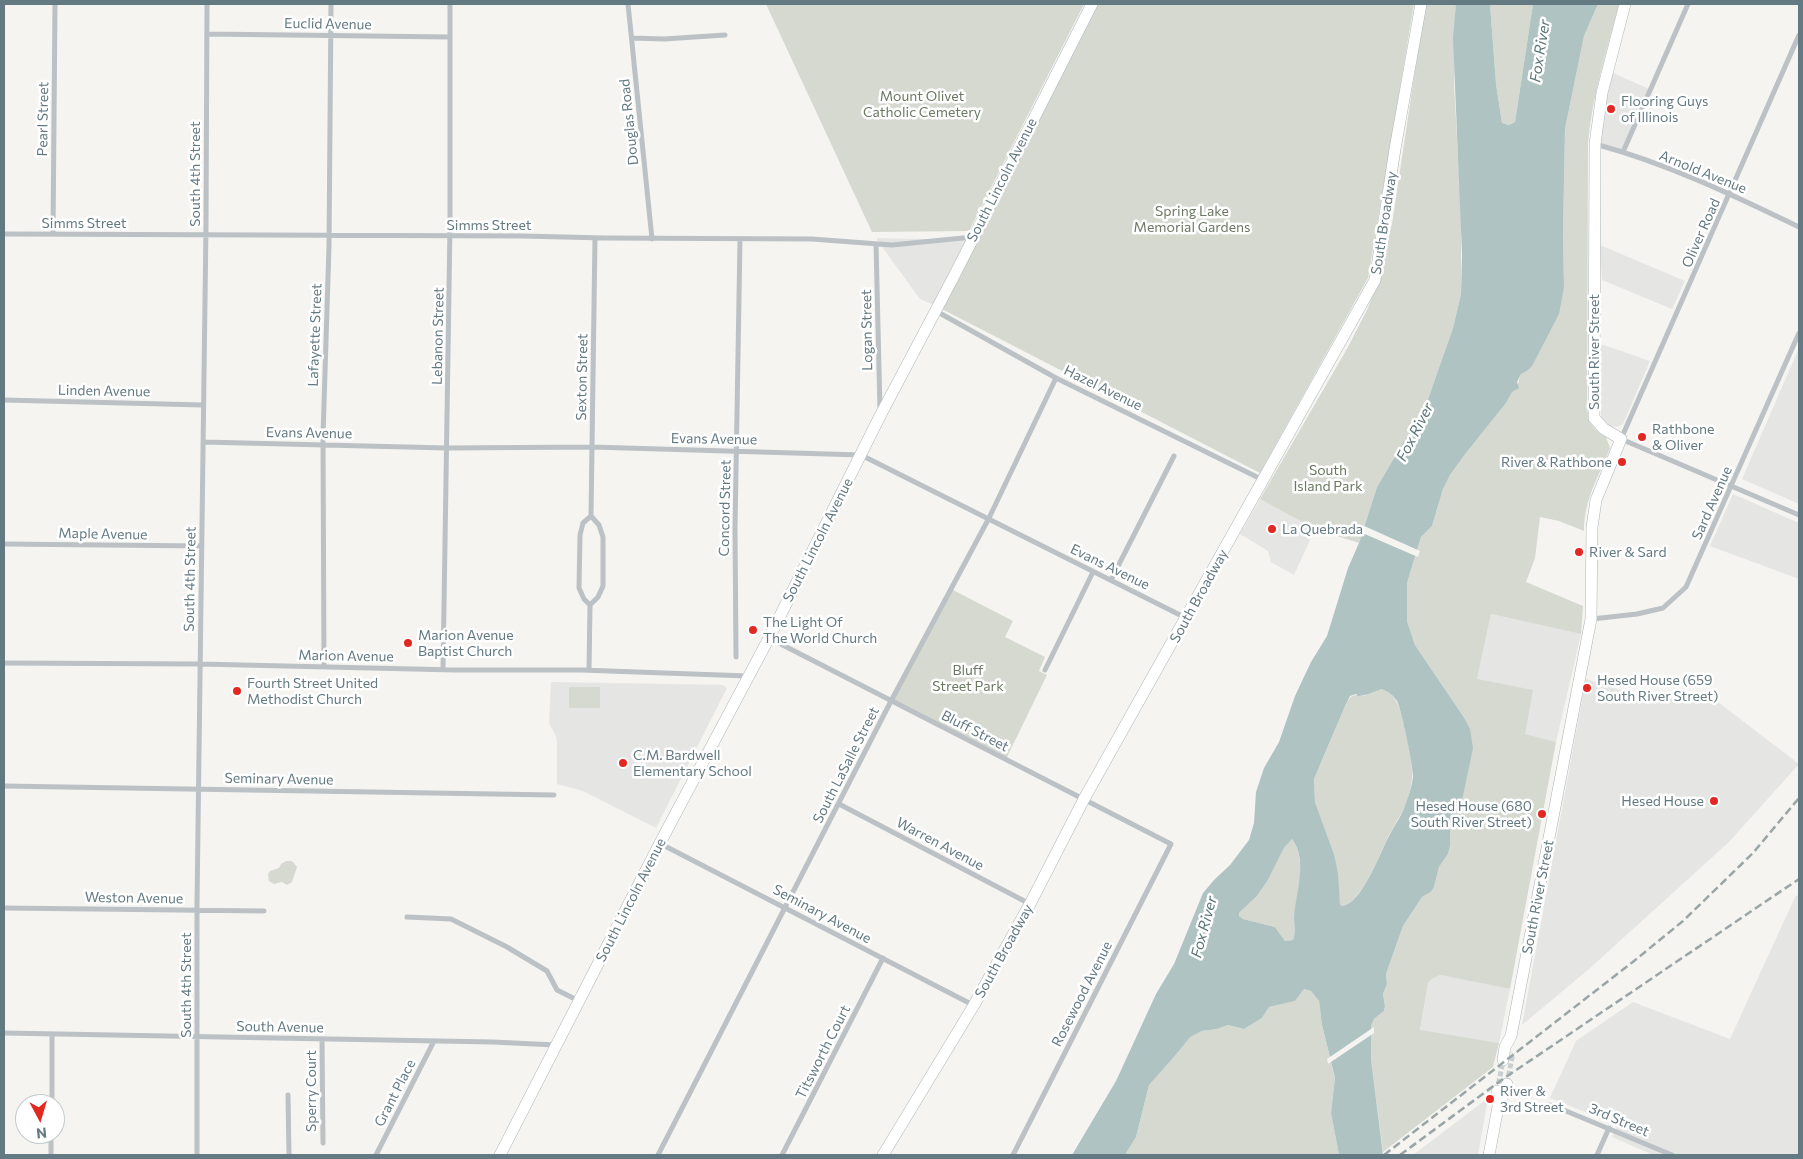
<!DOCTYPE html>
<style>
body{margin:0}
#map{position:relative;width:1803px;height:1159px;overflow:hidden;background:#f5f4f0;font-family:Commissioner,sans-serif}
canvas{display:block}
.frame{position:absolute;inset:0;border:5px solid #637a82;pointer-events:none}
.north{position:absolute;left:15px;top:1094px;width:50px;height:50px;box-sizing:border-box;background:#fff;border:1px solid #c1cacd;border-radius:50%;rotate:174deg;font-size:14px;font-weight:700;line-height:20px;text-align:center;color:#637a82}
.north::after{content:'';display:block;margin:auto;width:18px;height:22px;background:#e32822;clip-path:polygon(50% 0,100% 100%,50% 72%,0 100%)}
</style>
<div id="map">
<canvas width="1803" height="1159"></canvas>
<div class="frame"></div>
<div class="north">N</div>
</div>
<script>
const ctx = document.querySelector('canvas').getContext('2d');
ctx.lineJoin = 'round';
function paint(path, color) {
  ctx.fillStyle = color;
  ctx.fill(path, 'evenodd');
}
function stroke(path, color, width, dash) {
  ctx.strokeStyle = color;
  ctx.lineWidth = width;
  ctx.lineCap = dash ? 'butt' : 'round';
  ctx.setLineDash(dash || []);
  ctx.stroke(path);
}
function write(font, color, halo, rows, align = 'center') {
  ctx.font = font + ' Commissioner,sans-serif';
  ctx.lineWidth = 5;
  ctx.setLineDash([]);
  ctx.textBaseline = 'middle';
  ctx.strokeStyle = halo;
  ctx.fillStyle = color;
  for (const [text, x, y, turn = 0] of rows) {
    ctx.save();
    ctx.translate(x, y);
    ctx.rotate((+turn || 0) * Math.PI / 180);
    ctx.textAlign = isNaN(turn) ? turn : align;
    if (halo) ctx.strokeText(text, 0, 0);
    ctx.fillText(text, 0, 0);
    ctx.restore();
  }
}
paint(new Path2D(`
 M 1609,71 L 1649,89 L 1622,150 L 1596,143 Z
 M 877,238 L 969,240 L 934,305 L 920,299 L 877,240 Z
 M 1600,245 L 1685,281 L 1672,309 L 1602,280 Z
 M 1601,344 L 1650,361 L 1623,424 L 1618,427 L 1608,426 L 1603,421 L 1601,416 Z
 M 1799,348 L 1799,504 L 1742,479 Z
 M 1733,494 L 1799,523 L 1799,579 L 1710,546 Z
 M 1260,499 L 1315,529 L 1294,575 L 1271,562 L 1268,551 L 1240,534 Z
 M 1491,614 L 1581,634 L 1556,742 L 1524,734 L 1477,679 Z
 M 1586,679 L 1652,700 L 1710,696 L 1799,764 L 1729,842 L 1589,969 L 1522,1025 Z
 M 551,682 L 723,685 L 727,688 L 656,828 L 583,791 L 557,784 L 557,742 L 556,736 L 549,723 Z
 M 1799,894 L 1799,1155 L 1653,1155 L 1612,1137 L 1618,1125 L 1550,1098 L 1576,1041 L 1633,1002 L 1730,1039 L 1795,897 Z
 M 1440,975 L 1510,989 L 1499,1043 L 1420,1031 L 1428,983 L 1432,979 Z
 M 1488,1098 L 1478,1155 L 1413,1155 Z`), '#e5e5e4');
paint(new Path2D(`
 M 766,4 L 1084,4 L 969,231 L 872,232 Z
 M 1097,4 L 1414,4 L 1368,278 L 1260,473 L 942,309 Z
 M 1425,4 L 1456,4 L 1454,85 L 1461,209 L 1461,294 L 1453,328 L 1427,402 L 1377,487 L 1359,543 L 1315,529 L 1260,499 L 1348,347 L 1368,308 L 1378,280 L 1392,224 Z
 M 1490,4 L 1533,4 L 1515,122 L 1509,125 L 1502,123 L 1496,84 Z
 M 1598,4 L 1619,4 C 1607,50 1592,96 1588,143 L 1587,405 C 1588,420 1592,430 1606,437 L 1610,448 C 1599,477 1584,498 1584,531 L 1559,521 L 1540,517 L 1535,558 L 1526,582 L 1583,606 L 1581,634 L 1491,614 L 1477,679 L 1533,690 L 1525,734 L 1556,742 L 1510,989 L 1440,975 L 1432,979 L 1428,983 L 1420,1030 L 1499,1043 L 1493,1067 L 1383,1152 L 1371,1059 L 1371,1026 L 1374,1019 L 1384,1011 L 1385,1006 L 1383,994 L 1387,984 L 1386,974 L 1403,926 L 1422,897 L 1431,892 L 1434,887 L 1439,867 L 1448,854 L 1450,846 L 1450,826 L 1462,801 L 1467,774 L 1463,716 L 1415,645 L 1407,621 L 1407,583 L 1421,537 L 1432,526 L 1443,489 L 1450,475 L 1466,453 L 1506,403 L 1512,391 L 1516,390 L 1521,373 L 1528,370 L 1564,287 L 1563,234 L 1565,129 L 1584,36 Z
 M 951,589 L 1013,621 L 1005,637 L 1045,657 L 1039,671 L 1047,675 L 1006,759 L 891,701 Z
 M 569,687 L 600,687 L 600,708 L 569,708 Z
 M 1382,689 C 1388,692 1393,695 1396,701 C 1403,712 1414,767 1412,779 C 1411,787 1409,798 1406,805 C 1401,815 1394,825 1389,835 C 1381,851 1361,904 1342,906 L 1340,904 L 1334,854 L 1315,802 L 1314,779 L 1345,706 C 1350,696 1352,693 1364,696 L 1370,692 Z
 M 1292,839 C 1304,853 1300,884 1298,901 C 1297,906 1295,911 1294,916 C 1294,925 1296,932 1293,940 L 1285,941 L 1275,927 L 1243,919 L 1239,916 L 1239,913 L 1257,896 L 1268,880 L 1284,848 Z
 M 286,861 L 292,861 L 297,867 L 292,882 L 287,885 L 282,882 L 274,884 L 269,881 L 268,874 L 270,871 L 279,868 L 281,864 Z
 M 1304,989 L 1311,991 L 1319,1001 L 1322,1025 L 1335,1079 L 1331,1113 L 1339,1155 L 1125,1155 L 1136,1137 L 1149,1085 L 1174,1057 L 1190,1036 L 1202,1031 L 1217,1029 L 1228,1025 L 1244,1029 L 1262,1018 L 1269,1007 L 1295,1001 Z`), '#d5d9d0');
paint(new Path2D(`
 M 1456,4 L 1490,4 L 1496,84 L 1502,123 L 1509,125 L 1515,122 L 1533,4 L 1598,4 L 1584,36 L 1565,129 L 1563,234 L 1564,287 L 1559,314 L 1532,366 L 1528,370 L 1521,374 L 1517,382 L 1519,388 L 1512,392 L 1506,403 L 1466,453 L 1450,475 L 1443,489 L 1432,526 L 1421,537 L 1407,583 L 1407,621 L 1415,645 L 1463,716 L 1470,729 L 1473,748 L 1462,801 L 1450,826 L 1450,846 L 1448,854 L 1439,867 L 1434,887 L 1431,892 L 1422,897 L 1403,926 L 1386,974 L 1387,984 L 1383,994 L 1385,1006 L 1384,1011 L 1374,1019 L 1371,1026 L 1371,1059 L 1383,1155 L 1339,1155 L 1331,1113 L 1335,1078 L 1322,1025 L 1319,1001 L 1311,991 L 1304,989 L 1295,1001 L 1269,1007 L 1262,1018 L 1244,1029 L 1228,1025 L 1217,1029 L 1202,1031 L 1190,1037 L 1174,1057 L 1149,1085 L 1136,1137 L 1125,1155 L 1072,1155 L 1116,1081 L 1156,994 L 1174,964 L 1203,893 L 1214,880 L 1230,865 L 1249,840 L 1254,823 L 1256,792 L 1264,768 L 1279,742 L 1295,696 L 1311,662 L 1327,636 L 1348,568 L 1359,543 L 1377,487 L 1427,402 L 1453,328 L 1461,294 L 1462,254 L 1453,38 ZM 1382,689 C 1388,692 1393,695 1397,701 C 1402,712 1413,765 1413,777 C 1412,785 1409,796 1406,803 C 1403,814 1395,824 1390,834 C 1381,850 1362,904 1342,906 L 1340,904 L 1338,873 L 1334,854 L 1315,802 L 1314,779 L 1345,706 L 1350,696 L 1356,694 L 1358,696 C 1366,696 1374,691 1382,689 ZM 1292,839 C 1308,859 1296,894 1294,916 C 1294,925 1296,932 1293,940 L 1285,941 L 1275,927 L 1243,919 L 1239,916 L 1239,913 L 1257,896 L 1268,880 L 1284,848 Z`), '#b0c3c3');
paint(new Path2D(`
 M 1362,525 L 1420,551 L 1418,557 L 1360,532 Z
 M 1374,1027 L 1374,1033 L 1328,1064 L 1327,1059 Z`), '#f5f4f0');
stroke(new Path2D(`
 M 1507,1083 L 1513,1053
 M 1497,1091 L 1503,1061`), '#c9cfcf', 5, [5, 2.5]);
const secondary = new Path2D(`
 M 1503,1060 L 1505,1047 L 1511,1036 L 1591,619 L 1592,527 L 1596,500 L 1621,439 L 1604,429 L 1594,418 L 1595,144 L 1602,93 L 1625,4
 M 1498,1106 L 1505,1092 L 1507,1084
 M 500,1155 L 660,843 L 769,638 L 880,416 L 954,276 L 1092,4
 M 883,1155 L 974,1005 L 1030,904 L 1084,799 L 1375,280 L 1395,149 L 1421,4
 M 1489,1155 L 1498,1107 L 1497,1091`);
stroke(secondary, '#adb6b8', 12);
stroke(new Path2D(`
 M 628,4 L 652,239
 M 207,34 L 449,37
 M 1799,35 L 1621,439 L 1799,515
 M 632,38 L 664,39 L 725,35
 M 1595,144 C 1666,163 1733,195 1799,227
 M 1623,152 L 1688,4
 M 4,234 L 522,236 L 605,238 L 812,239 L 892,245 L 973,237
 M 53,234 L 55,4
 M 876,244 L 880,410
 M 936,311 L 1056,378 L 1263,480
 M 4,400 L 203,405
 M 203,442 L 447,448 L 592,447 L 861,455 L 1186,618
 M 4,544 L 202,546
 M 1111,580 L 1174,456
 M 590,605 L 584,599 L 579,588 L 580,535 L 583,523 L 591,516
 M 1592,619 L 1637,614 L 1663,608 L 1686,587 L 1799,333
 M 769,638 L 1171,844 L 1013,1155
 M 736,657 L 735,528 L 740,240
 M 4,663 L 200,664 L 455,670 L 581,670 L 748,676
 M 324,667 L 323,436 L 329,246 L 331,4
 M 443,669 L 450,226 L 450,4
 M 589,670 L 590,605 L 598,597 L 603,586 L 603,537 L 599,525 L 591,516 L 595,238
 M 1045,670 L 1093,572
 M 4,786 L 554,795
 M 839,804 L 1030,904
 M 661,844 L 973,1005
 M 4,908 L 264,911
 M 407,917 L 451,919 L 507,947 L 547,971 L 557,990 L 579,1001
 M 4,1033 L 493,1042 L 555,1045
 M 322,1039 L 323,1143
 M 288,1095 L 289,1155
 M 52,1104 L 52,1034
 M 1498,1107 L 1512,1110 L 1549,1105 L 1554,1106 L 1672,1155
 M 51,1155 L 51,1134
 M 197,1155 L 197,903 L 206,225 L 207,4
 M 376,1155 L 434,1041
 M 658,1155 L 891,701 L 989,518 L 1056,378
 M 782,1155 L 883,958
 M 1597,1155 L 1609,1128`), '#bbc1c4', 5);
stroke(secondary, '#fff', 11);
stroke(new Path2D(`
 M 1384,1155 L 1634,961 L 1683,921 L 1753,853 L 1799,798
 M 1400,1155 L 1503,1079 L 1799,879`), '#9aa5a8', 2.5, [8, 4]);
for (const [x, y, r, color] of [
 [1611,109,5,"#e32822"],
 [1642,437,5,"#e32822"],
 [1622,462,5,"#e32822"],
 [1272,529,5,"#e32822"],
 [1579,552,5,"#e32822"],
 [753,630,5,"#e32822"],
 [408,643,5,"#e32822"],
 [1587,688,5,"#e32822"],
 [237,691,5,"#e32822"],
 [623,763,5,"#e32822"],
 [1714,801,5,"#e32822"],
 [1542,814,5,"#e32822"],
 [1490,1099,5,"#e32822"]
]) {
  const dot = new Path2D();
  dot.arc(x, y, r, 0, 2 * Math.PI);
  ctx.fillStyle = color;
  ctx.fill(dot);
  stroke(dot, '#fff', 2);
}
write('14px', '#637a82', '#fff', [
 ["Euclid Avenue",328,24,1],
 ["Pearl Street",43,119,-89],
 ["Douglas Road",629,122,-96],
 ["Arnold Avenue",1703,172,22],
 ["South 4th Street",195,174,-90],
 ["South Lincoln Avenue",1002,180,-63],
 ["Simms Street",84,223],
 ["South Broadway",1384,223,-81],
 ["Simms Street",489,225],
 ["Oliver Road",1701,233,-66],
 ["Logan Street",867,330,-91],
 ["Lafayette Street",315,335,-88],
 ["Lebanon Street",438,336,-89],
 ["South River Street",1594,352,-90],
 ["Sexton Street",582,377,-89],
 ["Hazel Avenue",1103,388,26],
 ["Linden Avenue",104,391,1],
 ["Evans Avenue",309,433,1],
 ["Evans Avenue",714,439,1],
 ["Sard Avenue",1712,503,-66],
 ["Concord Street",725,508,-89],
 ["Maple Avenue",103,534,1],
 ["South Lincoln Avenue",818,540,-63],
 ["Evans Avenue",1110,567,26],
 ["South 4th Street",190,579,-89],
 ["South Broadway",1199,596,-61],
 ["Marion Avenue",346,656,1],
 ["Bluff Street",975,731,27],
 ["South LaSalle Street",846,765,-63],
 ["Seminary Avenue",279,779,1],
 ["Warren Avenue",940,844,28],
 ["South River Street",1538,897,-79],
 ["Weston Avenue",134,898,1],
 ["South Lincoln Avenue",631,900,-63],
 ["Seminary Avenue",822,914,28],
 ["South Broadway",1004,951,-61],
 ["South 4th Street",186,985,-90],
 ["Rosewood Avenue",1082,994,-63],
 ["South Avenue",280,1027,1],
 ["Titsworth Court",823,1052,-63],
 ["Sperry Court",311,1091,-90],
 ["Grant Place",395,1093,-63],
 ["3rd Street",1619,1120,23]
]);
write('14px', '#6b7962', '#fff', [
 ["Mount Olivet",922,96],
 ["Catholic Cemetery",922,112],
 ["Spring Lake",1192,211],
 ["Memorial Gardens",1192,227],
 ["South",1328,470],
 ["Island Park",1328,486],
 ["Bluff",968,670],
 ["Street Park",968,686]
]);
write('14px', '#637a82', '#fff', [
 ["Flooring Guys",1621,101],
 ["of Illinois",1621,117],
 ["Rathbone",1652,429],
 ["& Oliver",1652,445],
 ["River & Rathbone",1612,462,"right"],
 ["La Quebrada",1282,529],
 ["River & Sard",1589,552],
 ["The Light Of",763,622],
 ["The World Church",763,638],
 ["Marion Avenue",418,635],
 ["Baptist Church",418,651],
 ["Hesed House (659",1597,680],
 ["South River Street)",1597,696],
 ["Fourth Street United",247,683],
 ["Methodist Church",247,699],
 ["C.M. Bardwell",633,755],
 ["Elementary School",633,771],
 ["Hesed House",1704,801,"right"],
 ["Hesed House (680",1532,806,"right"],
 ["South River Street)",1532,822,"right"],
 ["River &",1500,1091],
 ["3rd Street",1500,1107]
], 'left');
write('italic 15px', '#5a7678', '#fff', [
 ["Fox River",1540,51,-81],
 ["Fox River",1415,432,-63],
 ["Fox River",1204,927,-75]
]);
</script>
